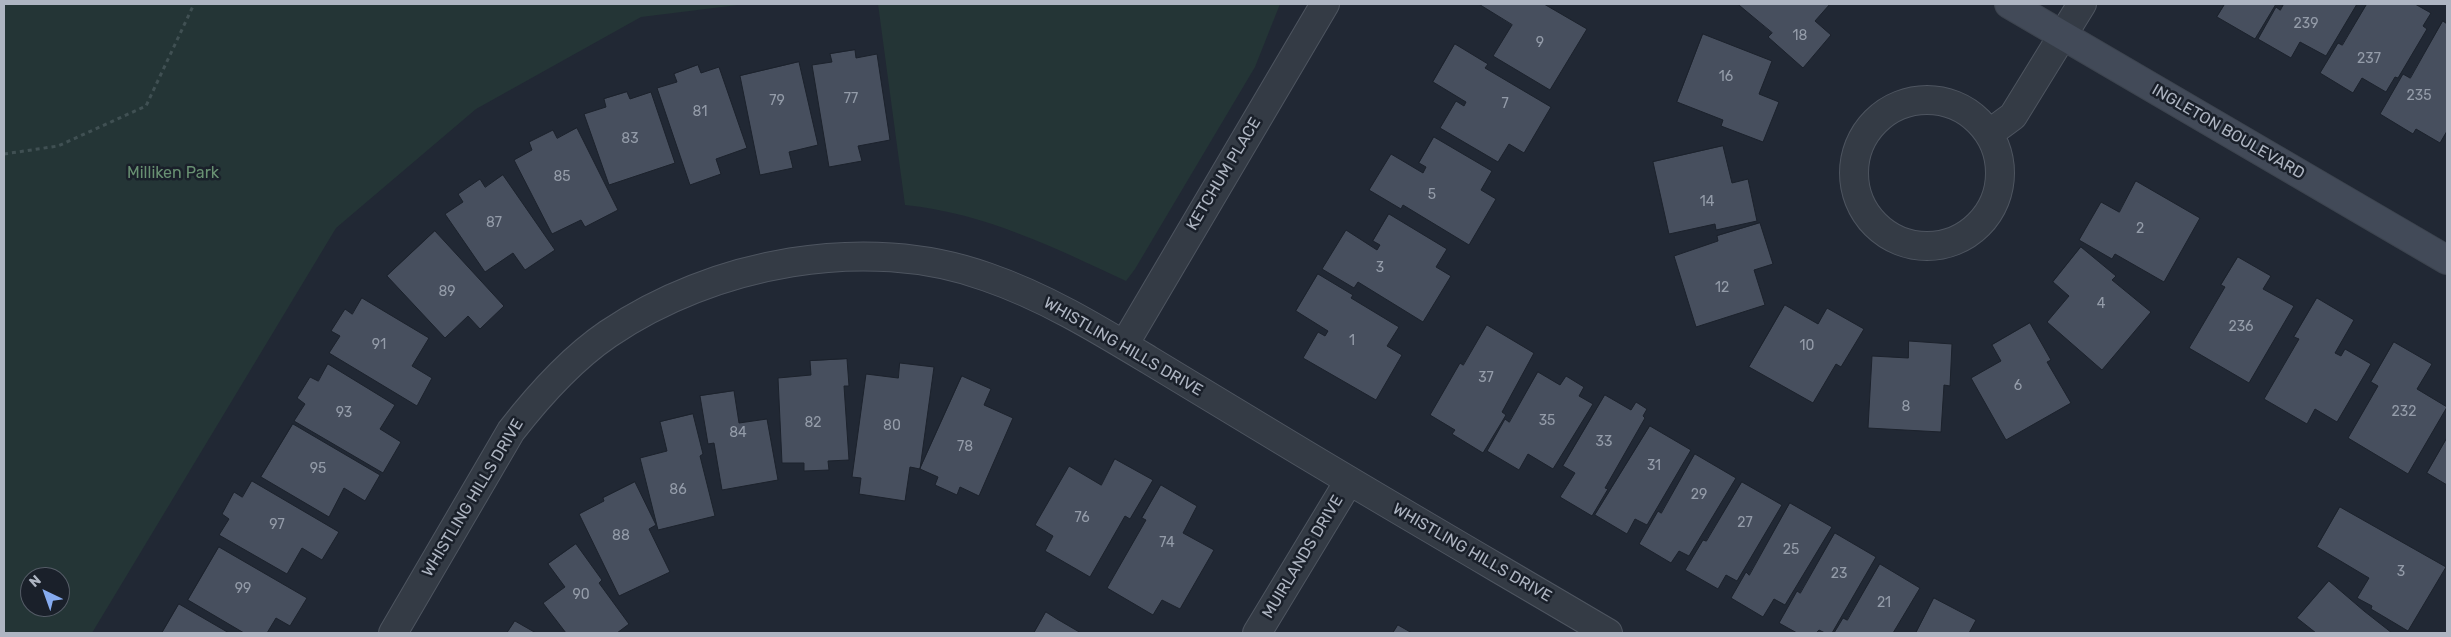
<!DOCTYPE html>
<style>
body{margin:0}
#map{position:relative;width:2451px;height:637px;overflow:hidden;background:#212834;font-family:Rubik,sans-serif}
canvas{display:block}
.frame{position:absolute;inset:0;border:5px solid #aeb5c2;pointer-events:none}
.north{position:absolute;left:20px;top:567px;width:50px;height:50px;box-sizing:border-box;background:#1a202a;border:1px solid #555c67;border-radius:50%;rotate:318deg;font-size:14px;font-weight:700;line-height:20px;text-align:center;color:#aeb5c2}
.north::after{content:'';display:block;margin:auto;width:18px;height:22px;background:#86abef;clip-path:polygon(50% 0,100% 100%,50% 72%,0 100%)}
</style>
<div id="map">
<canvas width="2451" height="637"></canvas>
<div class="frame"></div>
<div class="north">N</div>
</div>
<script>
const ctx = document.querySelector('canvas').getContext('2d');
ctx.lineJoin = 'round';
function paint(path, color) {
  ctx.fillStyle = color;
  ctx.fill(path, 'evenodd');
}
function stroke(path, color, width, dash) {
  ctx.strokeStyle = color;
  ctx.lineWidth = width;
  ctx.lineCap = dash ? 'butt' : 'round';
  ctx.setLineDash(dash || []);
  ctx.stroke(path);
}
function write(font, color, halo, rows, align = 'center') {
  ctx.font = font + ' Rubik,sans-serif';
  ctx.lineWidth = 5;
  ctx.setLineDash([]);
  ctx.textBaseline = 'middle';
  ctx.strokeStyle = halo;
  ctx.fillStyle = color;
  for (const [text, x, y, turn = 0] of rows) {
    ctx.save();
    ctx.translate(x, y);
    ctx.rotate((+turn || 0) * Math.PI / 180);
    ctx.textAlign = isNaN(turn) ? turn : align;
    if (halo) ctx.strokeText(text, 0, 0);
    ctx.fillText(text, 0, 0);
    ctx.restore();
  }
}
paint(new Path2D(`
 M 4,4 L 746,4 L 641,17 L 476,109 L 336,228 L 92,633 L 4,633 ZM 30,577 L 60,577 L 60,607 L 30,607 Z
 M 878,4 L 1280,4 L 1255,67 L 1135,269 L 1126,281 C 1055,248 985,213 905,205 Z`), '#243536');
const building = new Path2D(`
 M 1479,4 L 1544,4 L 1587,29 L 1550,90 L 1493,56 L 1512,25 Z
 M 1738,4 L 1830,4 L 1815,21 L 1831,35 L 1803,68 L 1768,37 L 1772,33 Z
 M 2225,4 L 2276,4 L 2255,39 L 2217,17 Z
 M 2284,4 L 2357,4 L 2326,56 L 2300,42 L 2291,58 L 2258,39 L 2276,7 L 2280,10 Z
 M 2367,4 L 2415,4 L 2431,13 L 2423,26 L 2427,29 L 2398,78 L 2395,77 L 2386,92 L 2362,78 L 2353,93 L 2320,73 L 2338,43 L 2342,45 Z
 M 2443,21 L 2447,24 L 2447,131 L 2440,143 L 2416,129 L 2413,134 L 2380,114 L 2403,74 L 2410,78 Z
 M 1703,34 L 1772,61 L 1759,94 L 1779,102 L 1763,142 L 1721,126 L 1723,120 L 1677,102 Z
 M 1455,44 L 1488,64 L 1485,68 L 1551,107 L 1524,153 L 1509,144 L 1498,162 L 1440,128 L 1456,101 L 1464,106 L 1466,102 L 1433,82 Z
 M 855,50 L 856,58 L 877,54 L 890,140 L 858,146 L 862,161 L 829,167 L 812,65 L 832,62 L 830,54 Z
 M 799,62 L 818,145 L 789,152 L 793,168 L 760,175 L 740,76 Z
 M 698,65 L 701,73 L 719,67 L 747,148 L 716,159 L 721,174 L 690,185 L 657,88 L 677,82 L 674,74 Z
 M 627,92 L 630,99 L 651,92 L 675,163 L 609,185 L 584,114 L 606,107 L 604,99 Z
 M 577,128 L 618,210 L 585,227 L 581,220 L 552,234 L 514,160 L 532,150 L 529,142 L 553,130 L 557,138 Z
 M 1434,137 L 1492,171 L 1481,190 L 1496,199 L 1469,245 L 1403,205 L 1401,209 L 1369,190 L 1391,154 L 1423,173 L 1426,167 L 1419,163 Z
 M 1723,146 L 1732,183 L 1748,179 L 1757,221 L 1716,230 L 1715,224 L 1669,234 L 1653,162 Z
 M 503,175 L 555,250 L 525,270 L 513,253 L 485,272 L 445,214 L 463,202 L 458,194 L 480,179 L 485,187 Z
 M 2136,181 L 2200,218 L 2164,282 L 2115,254 L 2112,259 L 2079,240 L 2101,202 L 2119,212 Z
 M 1389,214 L 1447,249 L 1436,267 L 1451,276 L 1423,322 L 1358,282 L 1354,288 L 1322,269 L 1346,230 L 1377,250 L 1380,245 L 1373,241 Z
 M 1760,223 L 1773,264 L 1754,270 L 1765,305 L 1696,327 L 1674,256 L 1718,241 L 1717,236 Z
 M 435,231 L 504,306 L 480,329 L 468,316 L 445,338 L 387,276 Z
 M 2081,247 L 2116,276 L 2112,280 L 2151,312 L 2102,370 L 2047,322 L 2069,296 L 2053,282 Z
 M 2238,257 L 2271,276 L 2263,289 L 2294,306 L 2249,383 L 2189,348 L 2225,287 L 2221,285 Z
 M 1318,274 L 1353,295 L 1351,298 L 1399,327 L 1387,346 L 1402,355 L 1376,400 L 1303,358 L 1318,332 L 1325,336 L 1328,331 L 1296,311 Z
 M 362,298 L 429,338 L 412,366 L 432,378 L 417,406 L 329,353 L 340,336 L 331,331 L 345,309 L 352,314 Z
 M 2317,298 L 2354,320 L 2335,353 L 2341,356 L 2345,349 L 2371,364 L 2337,422 L 2315,409 L 2307,424 L 2264,399 L 2299,339 L 2294,337 Z
 M 1785,305 L 1818,324 L 1827,308 L 1864,329 L 1841,367 L 1836,364 L 1813,403 L 1749,367 Z
 M 2030,323 L 2051,360 L 2047,362 L 2071,403 L 2006,440 L 1971,378 L 2001,361 L 1992,345 Z
 M 1487,325 L 1534,353 L 1502,412 L 1506,415 L 1483,453 L 1452,434 L 1455,430 L 1430,415 L 1460,363 L 1463,365 Z
 M 1909,341 L 1952,344 L 1950,386 L 1944,385 L 1941,432 L 1868,428 L 1872,356 L 1908,358 Z
 M 2394,342 L 2432,364 L 2417,389 L 2447,407 L 2408,474 L 2348,438 L 2378,386 L 2371,382 Z
 M 847,359 L 849,386 L 844,386 L 849,460 L 828,461 L 829,470 L 804,471 L 804,463 L 782,463 L 778,378 L 811,375 L 810,361 Z
 M 900,363 L 934,367 L 920,469 L 910,467 L 905,501 L 859,494 L 861,478 L 852,477 L 866,374 L 898,378 Z
 M 328,364 L 395,405 L 380,429 L 401,442 L 383,473 L 294,421 L 305,404 L 297,398 L 310,377 L 318,381 Z
 M 1538,372 L 1560,385 L 1566,376 L 1584,387 L 1579,396 L 1593,404 L 1553,469 L 1528,454 L 1519,470 L 1487,451 L 1505,419 L 1509,422 Z
 M 962,376 L 991,389 L 984,405 L 1013,418 L 979,496 L 960,487 L 957,495 L 935,485 L 938,477 L 920,469 Z
 M 734,391 L 739,423 L 767,419 L 778,480 L 722,490 L 714,443 L 708,444 L 700,396 Z
 M 1605,395 L 1631,410 L 1636,402 L 1647,409 L 1643,416 L 1645,418 L 1605,488 L 1608,489 L 1592,516 L 1560,497 L 1575,473 L 1563,466 Z
 M 693,414 L 703,454 L 700,456 L 715,516 L 658,530 L 640,458 L 667,451 L 660,422 Z
 M 293,424 L 380,475 L 365,501 L 344,488 L 329,517 L 261,477 Z
 M 1650,426 L 1691,450 L 1647,525 L 1635,519 L 1627,534 L 1595,515 Z
 M 2447,438 L 2447,485 L 2427,473 Z
 M 1695,454 L 1736,478 L 1689,556 L 1679,551 L 1671,563 L 1639,544 L 1658,511 L 1661,513 Z
 M 1115,459 L 1153,480 L 1130,519 L 1125,516 L 1090,577 L 1045,551 L 1053,536 L 1035,525 L 1069,466 L 1101,485 Z
 M 252,481 L 339,532 L 322,560 L 302,548 L 287,574 L 219,535 L 229,519 L 222,514 L 234,492 L 242,497 Z
 M 635,482 L 656,525 L 649,529 L 670,572 L 619,596 L 579,514 L 604,501 L 603,498 Z
 M 1742,482 L 1782,505 L 1737,581 L 1726,575 L 1718,589 L 1685,570 L 1703,540 L 1706,541 Z
 M 1161,485 L 1197,506 L 1183,533 L 1214,550 L 1180,609 L 1162,600 L 1153,615 L 1107,588 L 1146,520 L 1142,518 Z
 M 1790,503 L 1832,527 L 1785,605 L 1774,599 L 1763,617 L 1731,598 L 1746,572 L 1749,575 Z
 M 2340,507 L 2446,567 L 2408,631 L 2371,609 L 2372,606 L 2357,598 L 2369,578 L 2317,547 Z
 M 1835,533 L 1876,557 L 1832,633 L 1825,633 L 1819,630 L 1816,633 L 1797,633 L 1779,623 L 1797,591 L 1800,593 Z
 M 576,544 L 602,580 L 599,583 L 629,624 L 617,633 L 566,633 L 543,603 L 565,587 L 548,564 Z
 M 219,547 L 307,598 L 290,626 L 276,618 L 267,633 L 244,633 L 188,600 Z
 M 1880,564 L 1920,588 L 1893,633 L 1834,633 L 1843,618 L 1847,620 Z
 M 2329,581 L 2364,611 L 2392,633 L 2316,633 L 2297,618 Z
 M 1934,598 L 1976,620 L 1969,633 L 1916,633 Z
 M 179,604 L 229,633 L 162,633 Z
 M 1046,612 L 1057,619 L 1081,633 L 1034,633 Z
 M 515,621 L 536,633 L 507,633 Z
 M 1398,625 L 1412,633 L 1393,633 Z`);
paint(building, '#474f5e');
stroke(building, '#1c222c', 1);
const street = new Path2D(`
 M1854 173a73 73 0 1 1 146 0a73 73 0 1 1-146 0Z
 M 1990,133 L 2013,116 L 2082,4
 M 1124,345 L 1325,4
 M 393,633 L 511,431 C 539,395 570,360 608,334 C 712,263 866,233 987,277 C 1045,297 1096,328 1149,360 C 1192,386 1235,412 1278,438 C 1387,504 1498,568 1608,633
 M 1257,633 L 1349,481`);
const secondary = new Path2D(`
 M 2009,4 L 2447,260`);
stroke(street, '#4e5560', 30);
stroke(secondary, '#3d444f', 30);
stroke(new Path2D(`
 M 4,154 L 58,146 L 146,106 L 194,4`), '#405053', 3, [4, 4]);
stroke(street, '#343b45', 28);
stroke(secondary, '#424a58', 28);
write('14px', '#949ca9', null, [
 ["239",2306,24],
 ["18",1800,36],
 ["9",1540,43],
 ["237",2369,59],
 ["16",1726,77],
 ["235",2419,96],
 ["77",851,99],
 ["79",777,101],
 ["7",1505,104],
 ["81",700,112],
 ["83",630,139],
 ["85",562,177],
 ["5",1432,195],
 ["14",1707,202],
 ["87",494,223],
 ["2",2140,229],
 ["3",1380,268],
 ["12",1722,288],
 ["89",447,292],
 ["4",2101,304],
 ["236",2241,327],
 ["1",1352,341],
 ["91",379,345],
 ["10",1807,346],
 ["37",1486,378],
 ["6",2018,386],
 ["8",1906,407],
 ["232",2404,412],
 ["93",344,413],
 ["35",1547,421],
 ["82",813,423],
 ["80",892,426],
 ["84",738,433],
 ["33",1604,442],
 ["78",965,447],
 ["31",1654,466],
 ["95",318,469],
 ["86",678,490],
 ["29",1699,495],
 ["76",1082,518],
 ["27",1745,523],
 ["97",277,525],
 ["88",621,536],
 ["74",1167,543],
 ["25",1791,550],
 ["3",2401,572],
 ["23",1839,574],
 ["99",243,589],
 ["90",581,595],
 ["21",1884,603]
]);
write('16px', '#aeb5c2', '#1a202a', [
 ["INGLETON BOULEVARD",2228,132,30],
 ["KETCHUM PLACE",1224,174,-59],
 ["WHISTLING HILLS DRIVE",1123,347,30],
 ["WHISTLING HILLS DRIVE",473,498,-59],
 ["WHISTLING HILLS DRIVE",1472,553,30],
 ["MUIRLANDS DRIVE",1303,557,-59]
]);
write('16px', '#689072', '#1a202a', [
 ["Milliken Park",173,173]
]);
</script>
